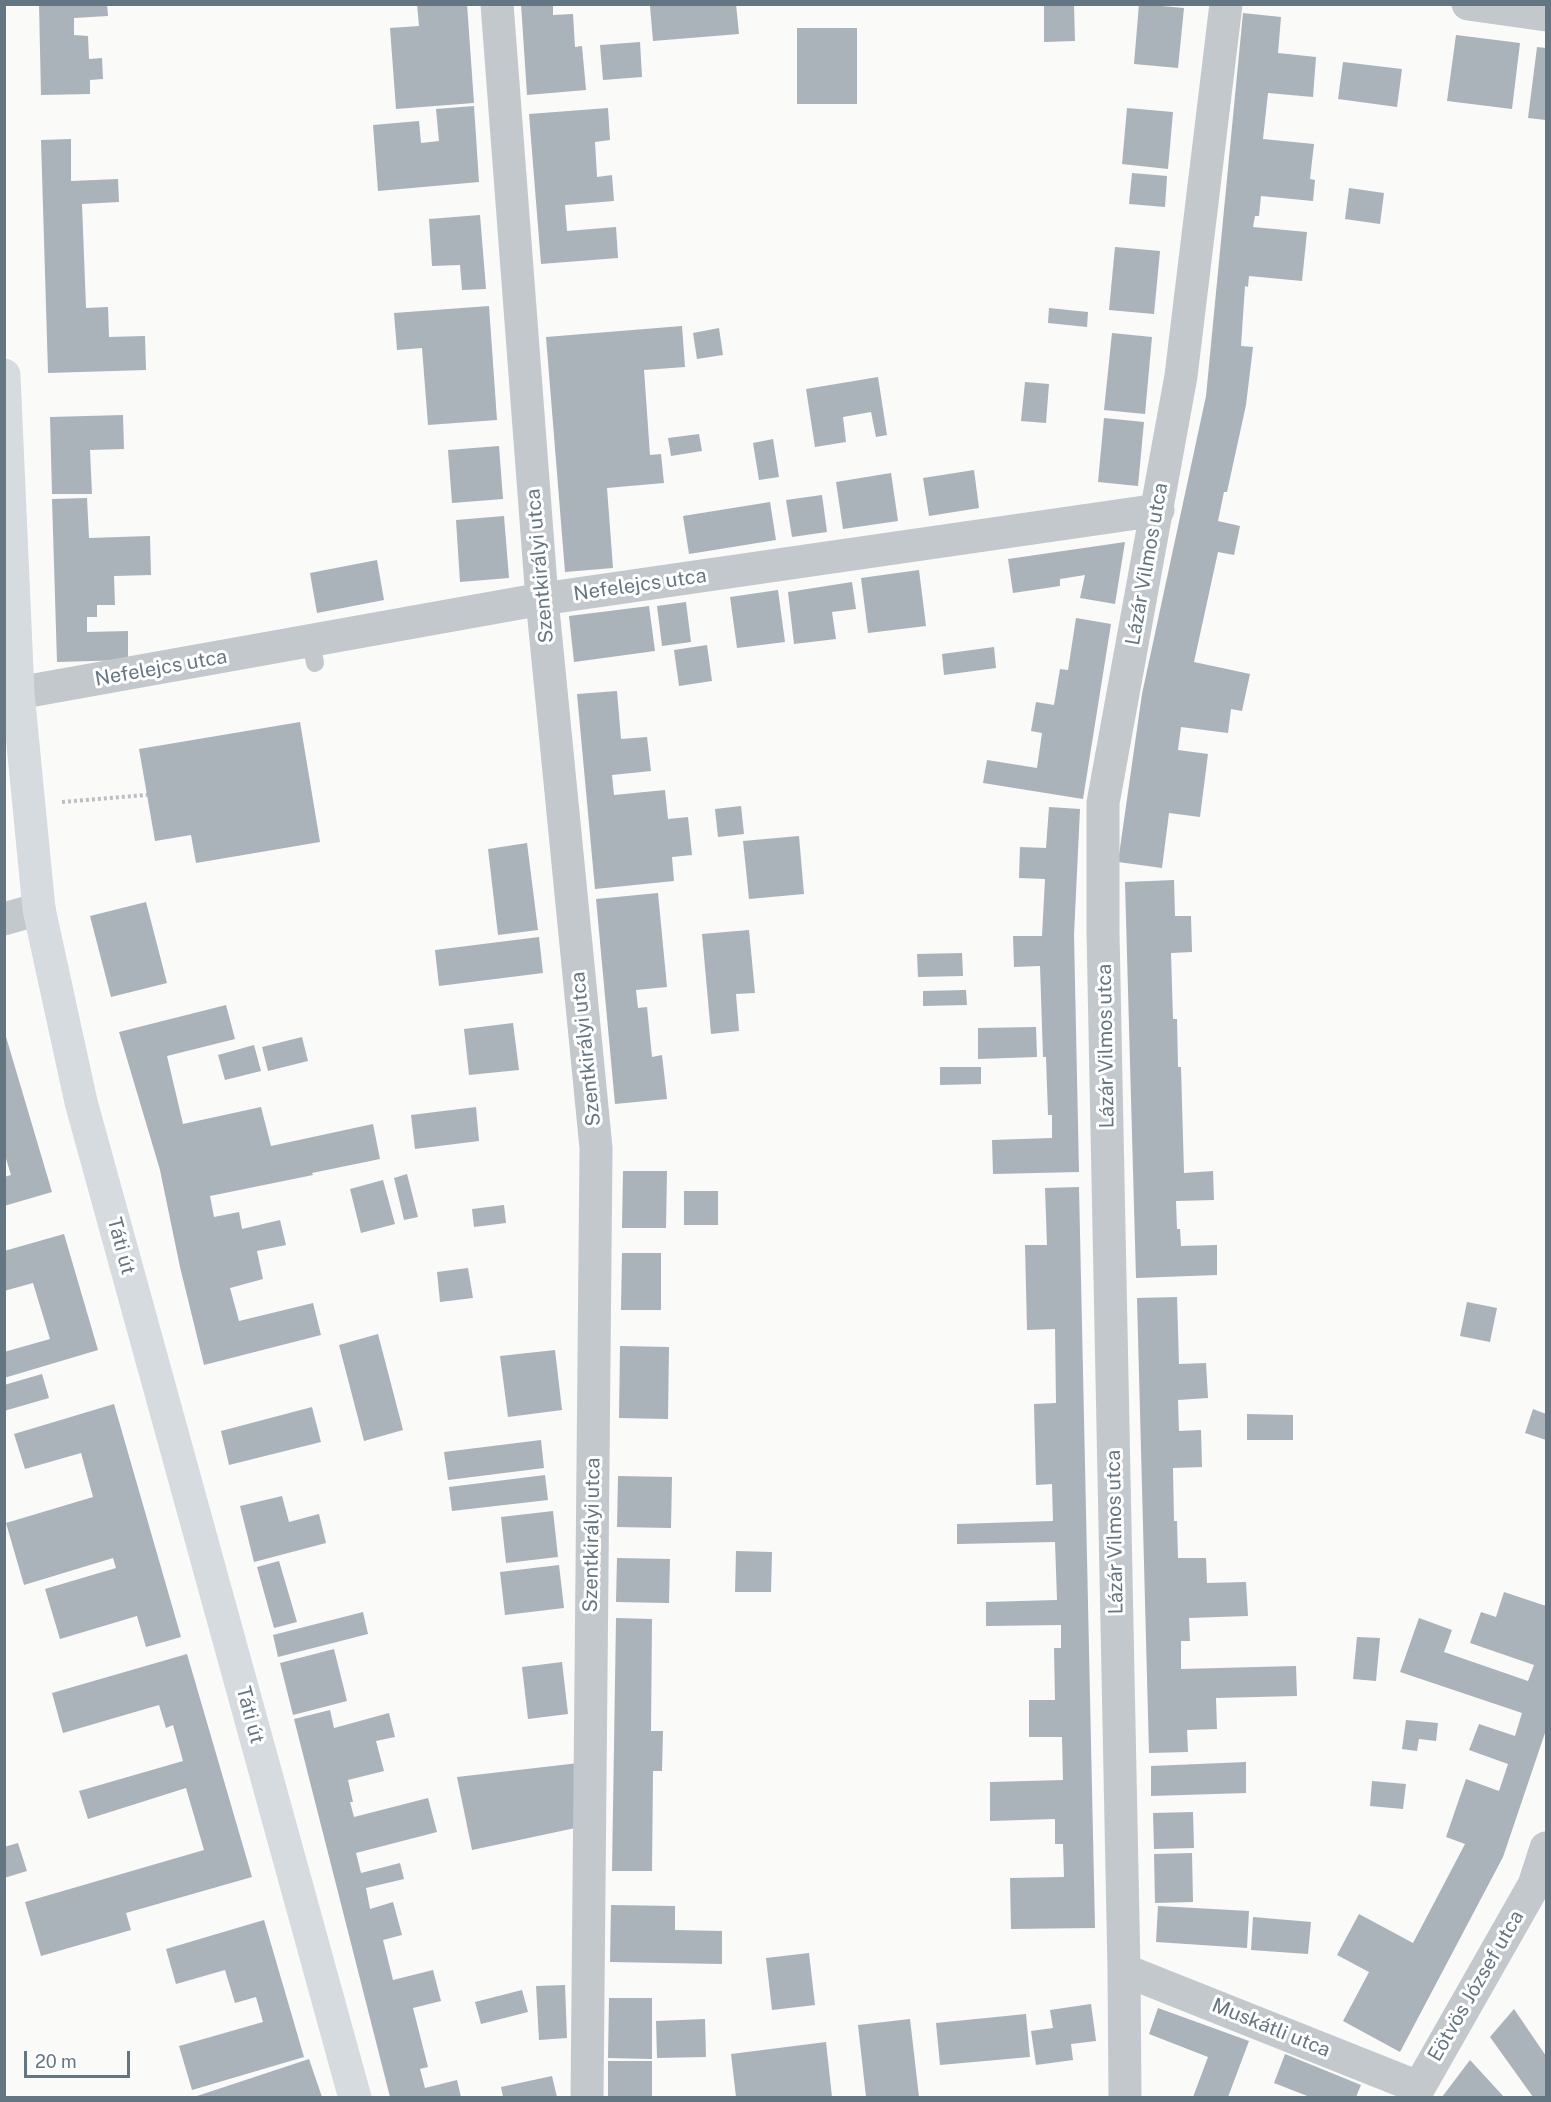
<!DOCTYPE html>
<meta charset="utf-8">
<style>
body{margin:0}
#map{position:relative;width:1551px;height:2102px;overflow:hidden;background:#fafaf8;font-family:"Public Sans",sans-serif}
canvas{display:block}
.frame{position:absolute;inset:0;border:6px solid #657683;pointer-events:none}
.scale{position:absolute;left:24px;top:2051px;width:106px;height:27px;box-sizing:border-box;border:3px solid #657683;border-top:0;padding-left:8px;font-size:18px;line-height:21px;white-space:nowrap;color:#657683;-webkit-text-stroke:4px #fff;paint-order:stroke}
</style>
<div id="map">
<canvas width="1551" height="2102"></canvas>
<div class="frame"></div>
<div class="scale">20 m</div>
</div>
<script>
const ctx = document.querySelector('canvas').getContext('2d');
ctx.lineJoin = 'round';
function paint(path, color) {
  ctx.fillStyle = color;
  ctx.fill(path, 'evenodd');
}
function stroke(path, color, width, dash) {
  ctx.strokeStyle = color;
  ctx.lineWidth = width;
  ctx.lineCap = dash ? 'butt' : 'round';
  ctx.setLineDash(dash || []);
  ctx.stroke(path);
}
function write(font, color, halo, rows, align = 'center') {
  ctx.font = font + ' "Public Sans",sans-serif';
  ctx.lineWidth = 6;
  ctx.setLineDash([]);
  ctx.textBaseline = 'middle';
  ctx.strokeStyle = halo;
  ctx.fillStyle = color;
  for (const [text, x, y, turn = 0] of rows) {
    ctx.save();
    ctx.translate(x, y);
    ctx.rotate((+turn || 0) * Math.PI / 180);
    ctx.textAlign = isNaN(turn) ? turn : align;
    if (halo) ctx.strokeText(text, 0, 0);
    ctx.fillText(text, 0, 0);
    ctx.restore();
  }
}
paint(new Path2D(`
 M 39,4 L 107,4 L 108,16 L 74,18 L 74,35 L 88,36 L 89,59 L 102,58 L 103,79 L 90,80 L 90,94 L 41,95 Z
 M 417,4 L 467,4 L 474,103 L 396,109 L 390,28 L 419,26 Z
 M 521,4 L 553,4 L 553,15 L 573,14 L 575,47 L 582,46 L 586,90 L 527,95 Z
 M 666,4 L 736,4 L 739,34 L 653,41 L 650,6 Z
 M 1044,4 L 1074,4 L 1075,41 L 1044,42 Z
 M 1139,4 L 1184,8 L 1178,68 L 1134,64 Z
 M 1243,13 L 1281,17 L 1278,53 L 1316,57 L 1313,97 L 1268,93 L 1263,139 L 1314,144 L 1310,179 L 1315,180 L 1313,201 L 1261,196 L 1259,216 L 1255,216 L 1253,227 L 1307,232 L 1302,281 L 1249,276 L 1248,287 L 1245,286 L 1241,346 L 1253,347 L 1246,405 L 1227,492 L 1224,492 L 1218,521 L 1240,526 L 1234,555 L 1218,552 L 1194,662 L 1250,674 L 1242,711 L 1231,709 L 1228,733 L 1181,727 L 1178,750 L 1208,754 L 1200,817 L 1169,813 L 1162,868 L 1118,862 L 1142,694 L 1206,396 Z
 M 797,28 L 857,28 L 857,104 L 797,104 Z
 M 1456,35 L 1520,43 L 1512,109 L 1447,101 Z
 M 640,42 L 642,77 L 603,80 L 600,45 Z
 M 1537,47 L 1546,48 L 1546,120 L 1528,118 Z
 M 1343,62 L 1402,69 L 1397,107 L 1338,99 Z
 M 474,106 L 479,182 L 378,191 L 373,125 L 419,121 L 421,143 L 439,141 L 436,109 Z
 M 608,108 L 610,140 L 595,142 L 597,177 L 612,175 L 614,201 L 565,205 L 567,231 L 616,227 L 618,258 L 541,264 L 529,114 Z
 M 1127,108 L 1173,112 L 1168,169 L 1122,164 Z
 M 71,139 L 71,181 L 118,179 L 119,202 L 82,204 L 86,308 L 108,307 L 109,337 L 145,336 L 146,370 L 48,373 L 41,140 Z
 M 1132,173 L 1167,176 L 1165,207 L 1129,204 Z
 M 1349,188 L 1384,193 L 1380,224 L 1345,219 Z
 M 480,215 L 486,289 L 462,290 L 460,265 L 432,266 L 429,219 Z
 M 1115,247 L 1160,251 L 1154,314 L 1109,310 Z
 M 489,306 L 497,420 L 428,425 L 422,348 L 397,350 L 394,313 Z
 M 1049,308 L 1088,312 L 1087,327 L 1048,323 Z
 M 682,326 L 685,367 L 644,370 L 650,455 L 661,454 L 664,483 L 607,488 L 613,568 L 565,572 L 546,337 Z
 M 719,328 L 723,355 L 697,359 L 693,333 Z
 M 1112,333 L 1152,337 L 1145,414 L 1104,410 Z
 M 878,377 L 887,435 L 876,437 L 871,412 L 843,417 L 846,442 L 815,447 L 806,389 Z
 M 1025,382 L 1049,384 L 1046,423 L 1021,421 Z
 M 123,415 L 124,449 L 90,450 L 92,494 L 52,494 L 50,417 Z
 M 1104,418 L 1144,422 L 1138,486 L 1098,482 Z
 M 699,434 L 702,451 L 671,456 L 668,438 Z
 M 773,439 L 779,477 L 759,480 L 753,443 Z
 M 499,446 L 503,499 L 452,503 L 448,450 Z
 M 974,470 L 979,508 L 929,516 L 923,478 Z
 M 891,473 L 898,521 L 843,529 L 836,482 Z
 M 822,495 L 827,532 L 792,537 L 786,500 Z
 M 87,498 L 89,538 L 150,536 L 151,575 L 114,576 L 115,605 L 97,605 L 97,617 L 87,617 L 87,632 L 128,631 L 128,660 L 57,662 L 52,499 Z
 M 770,502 L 776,540 L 689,554 L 683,516 Z
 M 504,516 L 509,578 L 460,582 L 456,520 Z
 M 1125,542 L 1115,604 L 1080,598 L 1085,575 L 1060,579 L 1060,586 L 1013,593 L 1008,559 Z
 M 377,560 L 384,600 L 317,613 L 310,573 Z
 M 919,570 L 926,626 L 868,633 L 861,578 Z
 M 852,582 L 856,609 L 832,612 L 836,639 L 794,644 L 788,592 Z
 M 778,590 L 785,642 L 737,648 L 730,597 Z
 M 686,602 L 691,642 L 662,646 L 657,606 Z
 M 649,606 L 655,651 L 574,662 L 569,616 Z
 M 1076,618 L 1111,624 L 1083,799 L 983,783 L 987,760 L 1037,768 L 1042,733 L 1031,731 L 1036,702 L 1054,705 L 1060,669 L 1068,670 Z
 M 707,645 L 712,681 L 679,686 L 674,650 Z
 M 994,647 L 996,668 L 944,675 L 942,654 Z
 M 617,691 L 621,739 L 647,737 L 651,771 L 612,775 L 614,795 L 665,790 L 668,819 L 688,817 L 692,855 L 672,857 L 674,881 L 595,889 L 577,694 Z
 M 300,722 L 320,842 L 196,863 L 191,835 L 155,841 L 139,749 Z
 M 741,806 L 744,834 L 718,837 L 715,809 Z
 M 1049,807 L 1080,809 L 1074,935 L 1079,1172 L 993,1174 L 992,1140 L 1052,1138 L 1052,1115 L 1048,1115 L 1046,1057 L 1043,1057 L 1040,966 L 1014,967 L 1013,936 L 1042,936 L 1045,879 L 1019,878 L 1020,847 L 1046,848 Z
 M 799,836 L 804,894 L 749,899 L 743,841 Z
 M 527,843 L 538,930 L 498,935 L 488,849 Z
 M 1174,880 L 1175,916 L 1191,916 L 1192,952 L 1171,953 L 1173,1019 L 1177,1019 L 1178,1067 L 1181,1067 L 1184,1173 L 1213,1171 L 1214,1200 L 1176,1201 L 1177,1229 L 1180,1229 L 1181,1246 L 1217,1245 L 1217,1275 L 1136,1278 L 1125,882 Z
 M 658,893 L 667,987 L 636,990 L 638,1008 L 647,1007 L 652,1057 L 662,1055 L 667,1099 L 615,1104 L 596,899 Z
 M 146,902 L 167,983 L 111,997 L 90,916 Z
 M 749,930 L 755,993 L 736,994 L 739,1031 L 711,1034 L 702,934 Z
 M 539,937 L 543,973 L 439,986 L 435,950 Z
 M 962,953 L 963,976 L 918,977 L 917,954 Z
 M 966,990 L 967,1005 L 923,1006 L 923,991 Z
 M 226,1005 L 235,1039 L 167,1056 L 183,1124 L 261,1107 L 271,1146 L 373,1124 L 380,1159 L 312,1173 L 313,1175 L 210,1196 L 214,1217 L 239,1212 L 242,1229 L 280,1220 L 286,1245 L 257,1251 L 263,1279 L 230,1288 L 239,1321 L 313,1303 L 321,1335 L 204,1365 L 180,1267 L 160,1170 L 119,1032 Z
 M 513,1023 L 519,1070 L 469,1075 L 464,1029 Z
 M 1036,1027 L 1037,1057 L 978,1059 L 978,1028 Z
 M 4,1030 L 52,1192 L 4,1206 L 4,1177 L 11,1175 L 4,1152 Z
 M 302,1037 L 308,1061 L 268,1071 L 262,1047 Z
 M 254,1045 L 261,1071 L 225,1080 L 218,1055 Z
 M 940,1067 L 981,1067 L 981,1084 L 940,1085 Z
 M 476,1107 L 479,1141 L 415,1149 L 411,1115 Z
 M 623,1171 L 667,1171 L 666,1228 L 622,1228 Z
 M 407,1174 L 418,1217 L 404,1220 L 394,1178 Z
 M 383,1180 L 395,1224 L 361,1233 L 350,1189 Z
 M 1079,1187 L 1095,1928 L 1011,1929 L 1010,1878 L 1064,1877 L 1063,1844 L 1055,1844 L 1055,1819 L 990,1821 L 990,1782 L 1063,1780 L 1062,1737 L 1029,1737 L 1029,1700 L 1055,1700 L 1054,1648 L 1061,1648 L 1061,1625 L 986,1626 L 986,1602 L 1057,1600 L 1055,1542 L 957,1544 L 957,1524 L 1053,1521 L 1052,1484 L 1036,1485 L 1034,1404 L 1056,1403 L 1055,1329 L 1027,1330 L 1025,1245 L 1047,1245 L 1045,1188 Z
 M 684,1191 L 718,1191 L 718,1225 L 684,1225 Z
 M 504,1205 L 506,1223 L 474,1227 L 472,1209 Z
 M 64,1234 L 98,1350 L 4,1378 L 4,1352 L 50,1339 L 33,1283 L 4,1291 L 4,1251 Z
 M 622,1253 L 661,1253 L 661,1310 L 621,1310 Z
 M 468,1268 L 473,1298 L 440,1302 L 437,1272 Z
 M 1177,1297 L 1179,1364 L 1206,1363 L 1208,1398 L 1178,1400 L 1179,1431 L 1201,1430 L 1202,1467 L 1173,1468 L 1174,1521 L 1177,1521 L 1178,1558 L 1206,1558 L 1207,1583 L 1246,1582 L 1248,1616 L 1189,1618 L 1190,1641 L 1181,1641 L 1181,1669 L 1296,1666 L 1297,1696 L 1216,1698 L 1217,1729 L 1187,1730 L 1188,1752 L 1149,1753 L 1137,1298 Z
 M 1467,1302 L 1497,1308 L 1490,1342 L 1460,1336 Z
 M 378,1334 L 403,1430 L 364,1441 L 339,1345 Z
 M 620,1346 L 669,1347 L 668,1419 L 619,1418 Z
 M 555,1350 L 562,1410 L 508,1417 L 500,1356 Z
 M 42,1374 L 49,1398 L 4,1411 L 4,1385 Z
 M 114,1404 L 181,1637 L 146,1647 L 137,1616 L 60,1639 L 45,1589 L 116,1568 L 113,1558 L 24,1585 L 6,1523 L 93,1497 L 81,1453 L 25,1469 L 14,1434 Z
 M 312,1407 L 321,1442 L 229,1465 L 221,1431 Z
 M 1533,1409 L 1546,1414 L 1546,1440 L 1525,1433 Z
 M 1247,1414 L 1293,1415 L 1293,1440 L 1247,1440 Z
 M 541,1440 L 544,1468 L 448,1480 L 444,1452 Z
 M 545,1475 L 548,1500 L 452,1511 L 449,1487 Z
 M 618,1476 L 672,1477 L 671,1528 L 617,1527 Z
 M 282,1496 L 289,1522 L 319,1514 L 326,1543 L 254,1562 L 240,1506 Z
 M 553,1511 L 558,1557 L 506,1563 L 501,1517 Z
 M 736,1551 L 772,1552 L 771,1592 L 735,1592 Z
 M 617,1558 L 670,1559 L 669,1603 L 616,1602 Z
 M 279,1561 L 297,1622 L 274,1628 L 257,1567 Z
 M 559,1565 L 564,1608 L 505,1615 L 500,1572 Z
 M 1504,1592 L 1546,1606 L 1546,1730 L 1503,1857 L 1400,2052 L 1343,2021 L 1369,1972 L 1337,1955 L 1359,1914 L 1413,1943 L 1465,1844 L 1446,1837 L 1466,1779 L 1499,1791 L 1508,1764 L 1469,1750 L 1479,1724 L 1515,1736 L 1522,1713 L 1400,1672 L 1419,1618 L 1452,1630 L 1444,1652 L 1528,1681 L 1534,1665 L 1470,1643 L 1481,1612 L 1496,1617 Z
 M 363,1612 L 368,1634 L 278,1657 L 273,1635 Z
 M 616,1618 L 652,1619 L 651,1731 L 663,1731 L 662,1771 L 653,1771 L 652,1871 L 612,1871 Z
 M 1357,1637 L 1380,1638 L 1376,1681 L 1353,1679 Z
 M 334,1649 L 347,1701 L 293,1715 L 280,1663 Z
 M 187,1654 L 252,1877 L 126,1913 L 131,1930 L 41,1956 L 25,1902 L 204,1850 L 186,1788 L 88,1819 L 79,1791 L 183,1761 L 173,1725 L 166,1728 L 159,1705 L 63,1733 L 52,1693 Z
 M 562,1662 L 568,1714 L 528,1719 L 522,1667 Z
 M 330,1710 L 334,1728 L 389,1713 L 395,1737 L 376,1741 L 384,1771 L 348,1780 L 353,1802 L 350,1802 L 354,1817 L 428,1798 L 437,1832 L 356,1853 L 361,1873 L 400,1863 L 404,1879 L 366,1888 L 370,1909 L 393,1902 L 402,1935 L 383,1940 L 393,1980 L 433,1970 L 441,2001 L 413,2008 L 428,2067 L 420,2069 L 425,2088 L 457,2080 L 461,2097 L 390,2097 L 294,1719 Z
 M 1406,1720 L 1438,1723 L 1436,1741 L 1419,1739 L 1417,1751 L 1402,1749 Z
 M 1246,1762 L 1246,1793 L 1151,1796 L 1151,1766 Z
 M 579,1763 L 580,1827 L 472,1850 L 457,1777 Z
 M 1372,1781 L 1406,1784 L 1403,1809 L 1370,1806 Z
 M 1193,1812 L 1194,1848 L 1154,1849 L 1153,1813 Z
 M 18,1843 L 27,1871 L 4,1878 L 4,1847 Z
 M 1192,1853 L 1193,1902 L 1155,1903 L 1154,1854 Z
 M 611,1905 L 675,1906 L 675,1930 L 722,1931 L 722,1964 L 610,1962 Z
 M 1158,1906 L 1249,1911 L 1247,1948 L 1156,1942 Z
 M 1253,1917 L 1311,1922 L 1308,1954 L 1251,1950 Z
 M 264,1920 L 304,2057 L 192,2090 L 179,2046 L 263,2022 L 256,1997 L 235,2003 L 225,1970 L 176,1984 L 166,1949 Z
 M 809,1953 L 815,2005 L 772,2010 L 766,1958 Z
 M 565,1985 L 567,2038 L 539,2040 L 536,1986 Z
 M 522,1990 L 528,2012 L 481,2024 L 475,2002 Z
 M 609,1998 L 652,1998 L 652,2059 L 608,2058 Z
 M 1091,2004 L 1096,2041 L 1071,2044 L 1073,2060 L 1036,2065 L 1031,2031 L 1053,2028 L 1050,2010 Z
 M 1158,2008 L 1249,2041 L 1228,2097 L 1193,2097 L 1208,2057 L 1149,2034 Z
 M 1514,2009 L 1546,2056 L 1546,2097 L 1533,2097 L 1490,2037 Z
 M 1026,2014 L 1030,2057 L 940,2065 L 936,2023 Z
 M 705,2019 L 706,2057 L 657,2058 L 656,2021 Z
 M 910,2019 L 919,2097 L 866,2097 L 858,2025 Z
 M 826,2042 L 832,2097 L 736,2097 L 731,2054 Z
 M 1285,2054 L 1361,2085 L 1356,2097 L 1310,2097 L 1274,2083 Z
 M 309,2059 L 322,2097 L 194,2097 Z
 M 1470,2060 L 1504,2097 L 1442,2097 Z
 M 608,2061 L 652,2061 L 652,2097 L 608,2097 Z
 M 552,2076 L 557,2097 L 503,2097 L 501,2087 Z`), '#aab3b9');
stroke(new Path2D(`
 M 62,802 L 147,795`), '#bbbfc2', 4, [3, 3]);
stroke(new Path2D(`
 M 311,641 L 315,663`), '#c3c8cc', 18);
stroke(new Path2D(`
 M 497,4 L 542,599 L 596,1148 L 587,2098
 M 1468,4 L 1546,15
 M 18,693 L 542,599 L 1158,510
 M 4,919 L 39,909
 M 1124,1970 L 1418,2087
 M 1125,2098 L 1124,1970 L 1103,932 L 1103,803 L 1181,376 L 1226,4
 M 1413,2098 L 1534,1885 L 1546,1848`), '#c3c8cc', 33);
stroke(new Path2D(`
 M 4,375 L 18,693 L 39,909 L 81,1102 L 355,2098`), '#d6dbdf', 33);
write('20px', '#657683', '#fff', [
 ["Lázár Vilmos utca",1147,564,-80],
 ["Szentkirályi utca",540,566,-95],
 ["Nefelejcs utca",640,585,-8],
 ["Nefelejcs utca",161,668,-10],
 ["Lázár Vilmos utca",1106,1046,-91],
 ["Szentkirályi utca",586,1049,-96],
 ["Táti út",121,1246,75],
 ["Lázár Vilmos utca",1115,1532,-91],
 ["Szentkirályi utca",592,1535,-89],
 ["Táti út",250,1715,75],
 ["Eötvös József utca",1476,1986,-60],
 ["Muskátli utca",1271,2028,22]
]);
</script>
